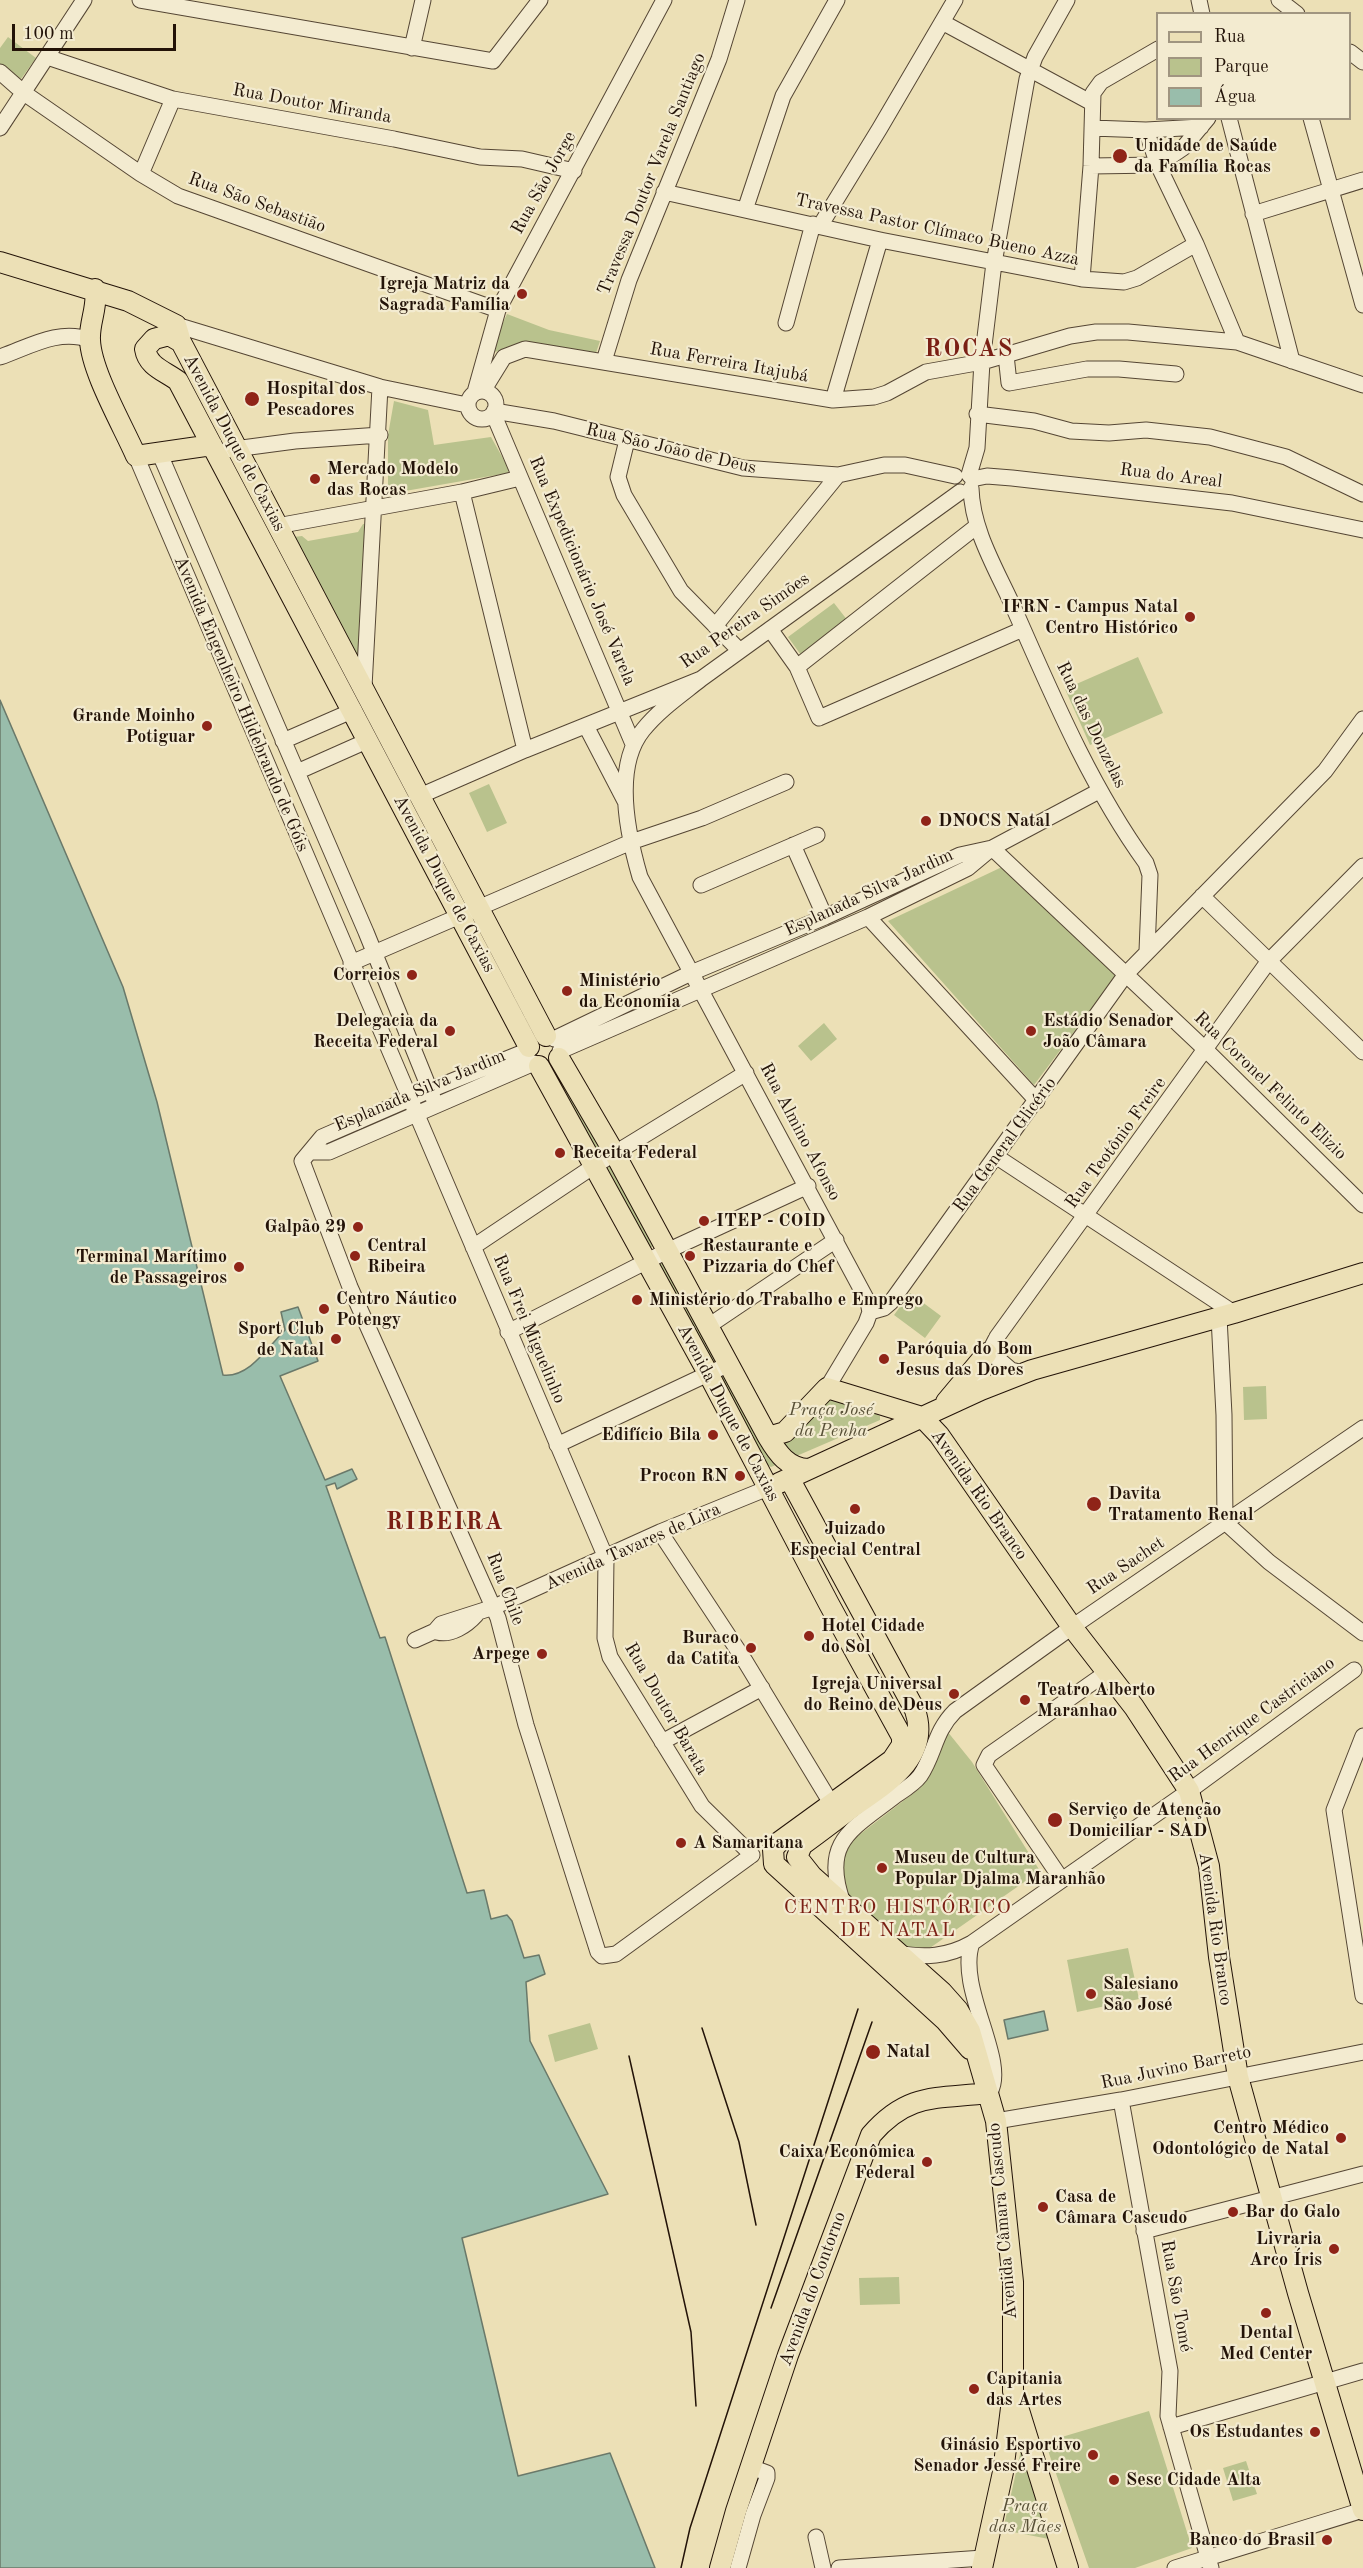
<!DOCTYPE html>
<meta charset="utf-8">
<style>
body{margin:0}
#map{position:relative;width:1363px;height:2568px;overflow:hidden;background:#ece0b6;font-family:"Old Standard TT",serif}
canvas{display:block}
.legend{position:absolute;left:1156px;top:12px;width:195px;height:108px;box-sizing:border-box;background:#f3ebd0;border:2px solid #a09580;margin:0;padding:8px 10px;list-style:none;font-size:18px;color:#231308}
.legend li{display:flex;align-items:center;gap:12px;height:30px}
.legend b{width:30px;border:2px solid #a09580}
.scale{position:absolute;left:12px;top:24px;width:164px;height:27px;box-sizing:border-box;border:3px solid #231308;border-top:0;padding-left:8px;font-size:18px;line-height:21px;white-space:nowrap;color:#231308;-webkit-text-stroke:4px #f3ebd0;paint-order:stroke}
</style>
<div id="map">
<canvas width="1363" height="2568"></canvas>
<ul class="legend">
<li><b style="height:8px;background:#ece0b6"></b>Rua</li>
<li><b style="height:16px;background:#b9c28d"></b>Parque</li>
<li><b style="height:16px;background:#99bdab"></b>Água</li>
</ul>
<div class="scale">100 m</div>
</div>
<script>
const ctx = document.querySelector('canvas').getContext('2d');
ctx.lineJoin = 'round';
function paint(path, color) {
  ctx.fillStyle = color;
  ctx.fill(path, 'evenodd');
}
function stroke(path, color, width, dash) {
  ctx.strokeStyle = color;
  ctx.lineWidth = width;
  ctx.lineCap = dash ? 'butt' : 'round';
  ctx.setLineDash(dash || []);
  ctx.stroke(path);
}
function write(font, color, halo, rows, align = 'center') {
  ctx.font = font + ' "Old Standard TT",serif';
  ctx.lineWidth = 4.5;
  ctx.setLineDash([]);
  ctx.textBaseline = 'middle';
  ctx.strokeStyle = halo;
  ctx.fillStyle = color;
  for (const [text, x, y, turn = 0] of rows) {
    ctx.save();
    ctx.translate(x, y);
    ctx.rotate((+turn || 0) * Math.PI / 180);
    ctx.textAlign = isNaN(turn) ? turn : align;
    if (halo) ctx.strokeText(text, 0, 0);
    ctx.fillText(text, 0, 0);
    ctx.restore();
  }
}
paint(new Path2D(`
 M 8,37 L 36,58 L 21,79 L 0,64 L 0,48 Z
 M 507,314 L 549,330 L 600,341 L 595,356 L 509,349 L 489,353 Z
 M 394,401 L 428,410 L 434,445 L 491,437 L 509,469 L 508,473 L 388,494 L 388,435 Z
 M 363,524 L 369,524 L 359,659 L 294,537 L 302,536 L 308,541 L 358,532 Z
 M 834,603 L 848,621 L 801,655 L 788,637 Z
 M 1138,657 L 1163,713 L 1090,745 L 1065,689 Z
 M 489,784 L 507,823 L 487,832 L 469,793 Z
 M 1002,867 L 1116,976 L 1034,1085 L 888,921 Z
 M 824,1023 L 837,1039 L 811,1061 L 798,1046 Z
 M 561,1066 L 607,1149 L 592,1155 L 549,1073 Z
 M 612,1163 L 657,1245 L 645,1250 L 603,1168 Z
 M 665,1261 L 718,1360 L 708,1365 L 654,1266 Z
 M 910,1293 L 941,1316 L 925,1338 L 894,1315 Z
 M 718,1374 L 725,1374 L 761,1443 L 820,1403 L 836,1397 L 880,1416 L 880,1420 L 771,1467 L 762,1461 Z
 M 1266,1386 L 1267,1419 L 1244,1420 L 1243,1387 Z
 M 947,1731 L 972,1762 L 1040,1871 L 927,1950 L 910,1951 L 847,1894 L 841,1880 L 846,1845 L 920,1788 L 938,1758 Z
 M 1128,1948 L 1139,1999 L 1077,2012 L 1067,1960 Z
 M 590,2023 L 598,2049 L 555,2062 L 548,2035 Z
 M 899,2277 L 900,2304 L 860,2305 L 859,2278 Z
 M 1149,2411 L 1192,2548 L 1135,2568 L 1089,2568 L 1045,2442 Z
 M 1021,2450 L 1054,2540 L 1003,2530 Z
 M 1246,2461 L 1257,2494 L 1233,2501 L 1223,2468 Z`), '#b9c28d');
const water = new Path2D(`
 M 0,700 L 123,987 L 157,1102 L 223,1375 C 249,1378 268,1347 285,1330 L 281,1312 L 298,1307 L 318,1361 L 280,1376 L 325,1480 L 352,1469 L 357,1479 L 337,1489 L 335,1483 L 326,1486 L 380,1638 L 385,1637 L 467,1893 L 484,1890 L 491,1919 L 507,1915 L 512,1921 L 524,1958 L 539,1955 L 545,1974 L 526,1982 L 530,2041 L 608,2194 L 462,2238 L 518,2476 L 610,2453 L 655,2568 L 0,2568 Z
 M 1044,2011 L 1048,2030 L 1008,2039 L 1004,2020 Z`);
paint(water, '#99bdab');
stroke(water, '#6a796a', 1.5);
const minor = new Path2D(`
 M 140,0 L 493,61 L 540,0
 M 1199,0 L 1202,14
 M 1279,0 L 1297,14
 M 942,22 L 1092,103
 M 412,48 L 423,0
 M 1350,52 L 1363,62
 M 47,57 L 173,99 L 394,139 L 480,157 L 522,159 L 574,171
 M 0,72 L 24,93 L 141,174 L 178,196 L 498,310
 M 1229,118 L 1292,361
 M 1311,118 L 1363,305
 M 0,128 L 84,0
 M 1092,128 L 1146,130 L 1201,127
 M 1146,130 L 1158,165 L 1196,244 L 1237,342
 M 1091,166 L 1158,165 L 1183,148 L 1208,118
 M 141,174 L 173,99
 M 664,192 L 880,240 L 1082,279 L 1124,282 L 1137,278 L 1196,244
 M 745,210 L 783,96 L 837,0
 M 1253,214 L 1363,180
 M 820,226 L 880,128 L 955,0
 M 1082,279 L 1091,166 L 1093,93 L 1101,82 L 1158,49
 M 786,323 L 813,224
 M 176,325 L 380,387 L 467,405
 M 1006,355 L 1009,383 L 1087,369 L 1119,369 L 1176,374
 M 0,357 C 29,347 59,328 90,340
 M 604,361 L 629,280 L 719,59 L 737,0
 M 483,391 L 504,357 L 525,349 L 833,400 L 874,397 L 887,393 L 926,372 L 982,362 L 1070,336 L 1096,332 L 1128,332 L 1237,342 L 1363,385
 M468 405a14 14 0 1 1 28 0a14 14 0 1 1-28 0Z
 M 475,392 L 498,310 L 664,0
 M 833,400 L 880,240
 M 494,411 L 554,421 L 743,468 L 838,475 L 884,465 L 905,465 L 955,476
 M 493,413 L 633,744
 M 977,414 L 1034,421 L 1071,431 L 1109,433 L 1146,430 L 1210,437 L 1286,457 L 1363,494
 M 627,440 L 618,477 L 624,495 L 681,591 L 740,651
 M 227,450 L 295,441 L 380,435
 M 159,452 L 366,932 L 436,1105
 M 136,456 L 606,1558 L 605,1638 L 610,1657 L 702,1806 L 752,1855
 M 969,475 L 977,448 L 982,362 L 994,263 L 1027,79 L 1035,57 L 1067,0
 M 972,479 L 987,476 L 1012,478 L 1232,503 L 1363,530
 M 971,488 C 972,529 995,567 1012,604 C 1051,692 1089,784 1146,863 L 1150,875 L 1147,951
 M 462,492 L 525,750
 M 277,526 L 462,492 L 520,478
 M 715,626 L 838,475
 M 770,629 L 797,667 L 977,526
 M 797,667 L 819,718 L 1023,629
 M 701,679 C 681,695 659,710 643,730 C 613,767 628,836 640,877 L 868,1302 L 870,1312 L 866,1323 L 827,1388
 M 364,687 L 380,387
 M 586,726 L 625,801
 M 283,741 L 354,710
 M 297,772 L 369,740
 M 422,795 L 525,750 L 701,679 L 960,492
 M 793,845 L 825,917
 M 992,848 L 1207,1051 L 1363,1205
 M 701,885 L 817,835
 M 1202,896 L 1363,1052
 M 868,917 L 1037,1101
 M 351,963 L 631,842 L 702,818 L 786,782
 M 554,1039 L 691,973 L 825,917 L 960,855 L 992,848
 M 529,1050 L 430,1090 L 322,1137 L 302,1161 L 350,1287 L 498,1618 L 526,1725 L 598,1952 L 602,1956 L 616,1954 L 752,1855
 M 560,1051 L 868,917 L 968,868 L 992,848 L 1099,791
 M 311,1152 L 329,1152 L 534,1063
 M 997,1157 L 1234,1313
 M 473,1247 L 594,1166 L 746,1073
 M 870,1312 L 884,1308 L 891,1302 L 1126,974 L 1325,771 L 1363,719
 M 1219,1317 L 1224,1415 L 1225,1522 L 1269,1562 L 1363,1633
 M 707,1327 L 836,1240
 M 508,1332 L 667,1251 L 808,1186
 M 997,1337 L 997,1358 L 1011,1370 L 1023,1373
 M 981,1390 L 984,1362 L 997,1337 L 1268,962 L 1363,866
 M 557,1445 L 727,1365
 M 660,1532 L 745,1661 L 831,1803
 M 437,1632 C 451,1636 467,1625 476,1615
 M 415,1640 L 435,1631 L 441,1624 L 494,1607 L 660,1532 L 768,1488
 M 1363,1736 L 1334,1810 L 1363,1996
 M 662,1742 L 762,1688
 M 1062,1880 L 984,1765 L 989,1755 L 1106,1673
 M 843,1903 C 821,1842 851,1830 895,1796 C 904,1790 914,1784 920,1776 C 935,1754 934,1732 955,1711 L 1072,1627 L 1363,1428
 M 972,1943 C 956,1988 1008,2060 990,2092
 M 897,1953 C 925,1958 947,1957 972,1943 L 1189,1791 L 1354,1670
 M 1121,2100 L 1170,2371 L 1168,2416 L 1211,2568
 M 996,2121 L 1121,2100 L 1363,2052
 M 1144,2231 L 1363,2174
 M 1171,2427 L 1363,2371
 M 816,2537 L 823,2568
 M 738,2568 L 753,2515 L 767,2478 L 767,2473 L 751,2467
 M 839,2568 L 983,2558
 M 1175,2568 L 1363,2510`);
const major = new Path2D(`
 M 0,262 L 128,301 L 176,325 L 181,342
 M 95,289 C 98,307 89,322 90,340 C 91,371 123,426 136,456 L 212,445
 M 529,1047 L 178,381 C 165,371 148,367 145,349 L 154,339 L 169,335 L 181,342 L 546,1036
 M 559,1058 L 615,1154 L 768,1437 L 785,1432 L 827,1388 L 922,1417 L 939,1435 L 1072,1627 L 1134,1707 L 1189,1791 L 1209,1866 L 1219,1957 L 1238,2077 L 1298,2293 L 1363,2510
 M 539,1066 L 709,1375 L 829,1604 L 902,1737 L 902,1745 L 892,1760 L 779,1842 L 773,1849 L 774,1864 L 945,2020 L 970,2049
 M 946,1402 L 987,1353
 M 768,1437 C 778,1454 788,1468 808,1469
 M 789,1478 L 915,1710 C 931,1757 887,1783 854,1806 C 837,1819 820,1832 802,1845 L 797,1857 L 812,1876 L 942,1992 L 958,2010 L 970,2031 L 996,2121 L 1013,2282 L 1013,2391 L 1068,2568
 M 779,1483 L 981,1390 L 1032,1370 L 1234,1313 L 1363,1273
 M 720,2568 L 736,2511 L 788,2355 L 871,2135 C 908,2092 937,2099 988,2093
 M 982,2568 L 1003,2472 L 1012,2400`);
stroke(minor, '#554634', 17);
stroke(major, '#231308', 22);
stroke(minor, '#f3ebd0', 15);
stroke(major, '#ece0b6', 20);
stroke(new Path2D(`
 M 702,2028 L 739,2142 L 756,2225
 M 629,2056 L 691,2332 L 696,2406
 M 771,2308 L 872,2022
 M 681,2568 L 690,2528 L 858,2009`), '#231308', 1.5);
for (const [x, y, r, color] of [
 [1120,156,8,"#8f2418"],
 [522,294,6,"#8f2418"],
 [252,399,8,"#8f2418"],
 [315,479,6,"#8f2418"],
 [1190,617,6,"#8f2418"],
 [207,726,6,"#8f2418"],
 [926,821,6,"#8f2418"],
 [412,975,6,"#8f2418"],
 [567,991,6,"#8f2418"],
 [450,1031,6,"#8f2418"],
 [1031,1031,6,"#8f2418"],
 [560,1153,6,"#8f2418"],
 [704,1221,6,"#8f2418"],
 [358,1227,6,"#8f2418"],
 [355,1256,6,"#8f2418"],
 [690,1256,6,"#8f2418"],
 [239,1267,6,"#8f2418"],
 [637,1300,6,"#8f2418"],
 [324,1309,6,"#8f2418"],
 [336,1339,6,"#8f2418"],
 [884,1359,6,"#8f2418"],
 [713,1435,6,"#8f2418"],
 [740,1476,6,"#8f2418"],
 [1094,1504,8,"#8f2418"],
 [855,1509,6,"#8f2418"],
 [809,1636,6,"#8f2418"],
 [751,1648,6,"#8f2418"],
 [542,1654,6,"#8f2418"],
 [954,1694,6,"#8f2418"],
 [1025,1700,6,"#8f2418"],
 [1055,1820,8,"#8f2418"],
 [681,1843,6,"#8f2418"],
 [882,1868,6,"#8f2418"],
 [1091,1994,6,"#8f2418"],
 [873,2052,8,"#8f2418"],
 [1341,2138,6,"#8f2418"],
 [927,2162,6,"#8f2418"],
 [1043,2207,6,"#8f2418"],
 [1233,2212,6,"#8f2418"],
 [1334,2249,6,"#8f2418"],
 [1266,2313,6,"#8f2418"],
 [974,2389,6,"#8f2418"],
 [1315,2432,6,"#8f2418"],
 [1093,2455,6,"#8f2418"],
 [1114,2480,6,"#8f2418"],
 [1327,2540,6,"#8f2418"]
]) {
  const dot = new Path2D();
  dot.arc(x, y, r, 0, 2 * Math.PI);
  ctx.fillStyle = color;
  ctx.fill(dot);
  stroke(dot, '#f3ebd0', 2);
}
write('18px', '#231308', '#f3ebd0', [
 ["Rua Doutor Miranda",312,104,10],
 ["Travessa Doutor Varela Santiago",652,174,-68],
 ["Rua São Jorge",544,183,-61],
 ["Rua São Sebastião",257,203,20],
 ["Travessa Pastor Clímaco Bueno Azza",937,230,12],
 ["Rua Ferreira Itajubá",729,363,10],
 ["Avenida Duque de Caxias",234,443,62],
 ["Rua São João de Deus",671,449,13],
 ["Rua do Areal",1171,476,7],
 ["Rua Expedicionário José Varela",582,571,67],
 ["Rua Pereira Simões",745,621,-35],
 ["Avenida Engenheiro Hildebrando de Góis",241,704,67],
 ["Rua das Donzelas",1091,725,64],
 ["Avenida Duque de Caxias",444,884,62],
 ["Esplanada Silva Jardim",869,893,-25],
 ["Rua Coronel Felinto Elizio",1270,1086,44],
 ["Esplanada Silva Jardim",420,1091,-23],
 ["Rua Almino Afonso",800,1132,62],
 ["Rua Teotônio Freire",1116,1143,-54],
 ["Rua General Glicério",1005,1145,-54],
 ["Rua Frei Miguelinho",529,1329,67],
 ["Avenida Duque de Caxias",728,1413,62],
 ["Avenida Rio Branco",979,1495,55],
 ["Avenida Tavares de Lira",633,1547,-24],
 ["Rua Sachet",1126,1566,-34],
 ["Rua Chile",505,1589,69],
 ["Rua Doutor Barata",666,1709,60],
 ["Rua Henrique Castriciano",1252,1720,-36],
 ["Avenida Rio Branco",1215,1929,82],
 ["Rua Juvino Barreto",1176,2068,-12],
 ["Avenida Câmara Cascudo",1003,2221,-95],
 ["Avenida do Contorno",813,2289,-70],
 ["Rua São Tomé",1176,2296,80]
]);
write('bold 18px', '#231308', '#f3ebd0', [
 ["Unidade de Saúde",1134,146],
 ["da Família Rocas",1134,167],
 ["Igreja Matriz da",510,284,"right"],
 ["Sagrada Família",510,305,"right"],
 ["Hospital dos",266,389],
 ["Pescadores",266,410],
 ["Mercado Modelo",327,469],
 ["das Rocas",327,490],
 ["IFRN - Campus Natal",1178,607,"right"],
 ["Centro Histórico",1178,628,"right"],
 ["Grande Moinho",195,716,"right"],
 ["Potiguar",195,737,"right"],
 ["DNOCS Natal",938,821],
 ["Correios",400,975,"right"],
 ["Ministério",579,981],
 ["da Economia",579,1002],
 ["Delegacia da",438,1021,"right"],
 ["Receita Federal",438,1042,"right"],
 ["Estádio Senador",1043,1021],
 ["João Câmara",1043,1042],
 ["Receita Federal",572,1153],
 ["ITEP - COID",716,1221],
 ["Galpão 29",346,1227,"right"],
 ["Central",367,1246],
 ["Ribeira",367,1267],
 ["Restaurante e",702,1246],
 ["Pizzaria do Chef",702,1267],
 ["Terminal Marítimo",227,1257,"right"],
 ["de Passageiros",227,1278,"right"],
 ["Centro Náutico",336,1299],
 ["Potengy",336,1320],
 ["Ministério do Trabalho e Emprego",649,1300],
 ["Sport Club",324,1329,"right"],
 ["de Natal",324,1350,"right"],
 ["Paróquia do Bom",896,1349],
 ["Jesus das Dores",896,1370],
 ["Edifício Bila",701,1435,"right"],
 ["Procon RN",728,1476,"right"],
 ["Davita",1108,1494],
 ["Tratamento Renal",1108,1515],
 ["Juizado",855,1529,"center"],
 ["Especial Central",855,1550,"center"],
 ["Hotel Cidade",821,1626],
 ["do Sol",821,1647],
 ["Buraco",739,1638,"right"],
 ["da Catita",739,1659,"right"],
 ["Arpege",530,1654,"right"],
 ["Igreja Universal",942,1684,"right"],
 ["do Reino de Deus",942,1705,"right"],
 ["Teatro Alberto",1037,1690],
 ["Maranhao",1037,1711],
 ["Serviço de Atenção",1068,1810],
 ["Domiciliar - SAD",1068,1831],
 ["A Samaritana",693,1843],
 ["Museu de Cultura",894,1858],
 ["Popular Djalma Maranhão",894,1879],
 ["Salesiano",1103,1984],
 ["São José",1103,2005],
 ["Natal",886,2052],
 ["Centro Médico",1329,2128,"right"],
 ["Odontológico de Natal",1329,2149,"right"],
 ["Caixa Econômica",915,2152,"right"],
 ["Federal",915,2173,"right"],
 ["Casa de",1055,2197],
 ["Câmara Cascudo",1055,2218],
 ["Bar do Galo",1245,2212],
 ["Livraria",1322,2239,"right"],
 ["Arco Íris",1322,2260,"right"],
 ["Dental",1266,2333,"center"],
 ["Med Center",1266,2354,"center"],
 ["Capitania",986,2379],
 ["das Artes",986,2400],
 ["Os Estudantes",1303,2432,"right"],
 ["Ginásio Esportivo",1081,2445,"right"],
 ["Senador Jessé Freire",1081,2466,"right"],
 ["Sesc Cidade Alta",1126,2480],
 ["Banco do Brasil",1315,2540,"right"]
], 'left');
write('italic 18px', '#585037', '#f3ebd0', [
 ["Praça José",831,1410],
 ["da Penha",831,1431],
 ["Praça",1025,2506],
 ["das Mães",1025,2527]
]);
ctx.letterSpacing = '1.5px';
write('20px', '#7a1f14', '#f3ebd0', [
 ["CENTRO HISTÓRICO",898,1908],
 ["DE NATAL",898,1931]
]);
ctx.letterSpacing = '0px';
ctx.letterSpacing = '1.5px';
write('bold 24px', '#7a1f14', '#f3ebd0', [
 ["ROCAS",969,350],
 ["RIBEIRA",445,1523]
]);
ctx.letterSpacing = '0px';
</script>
